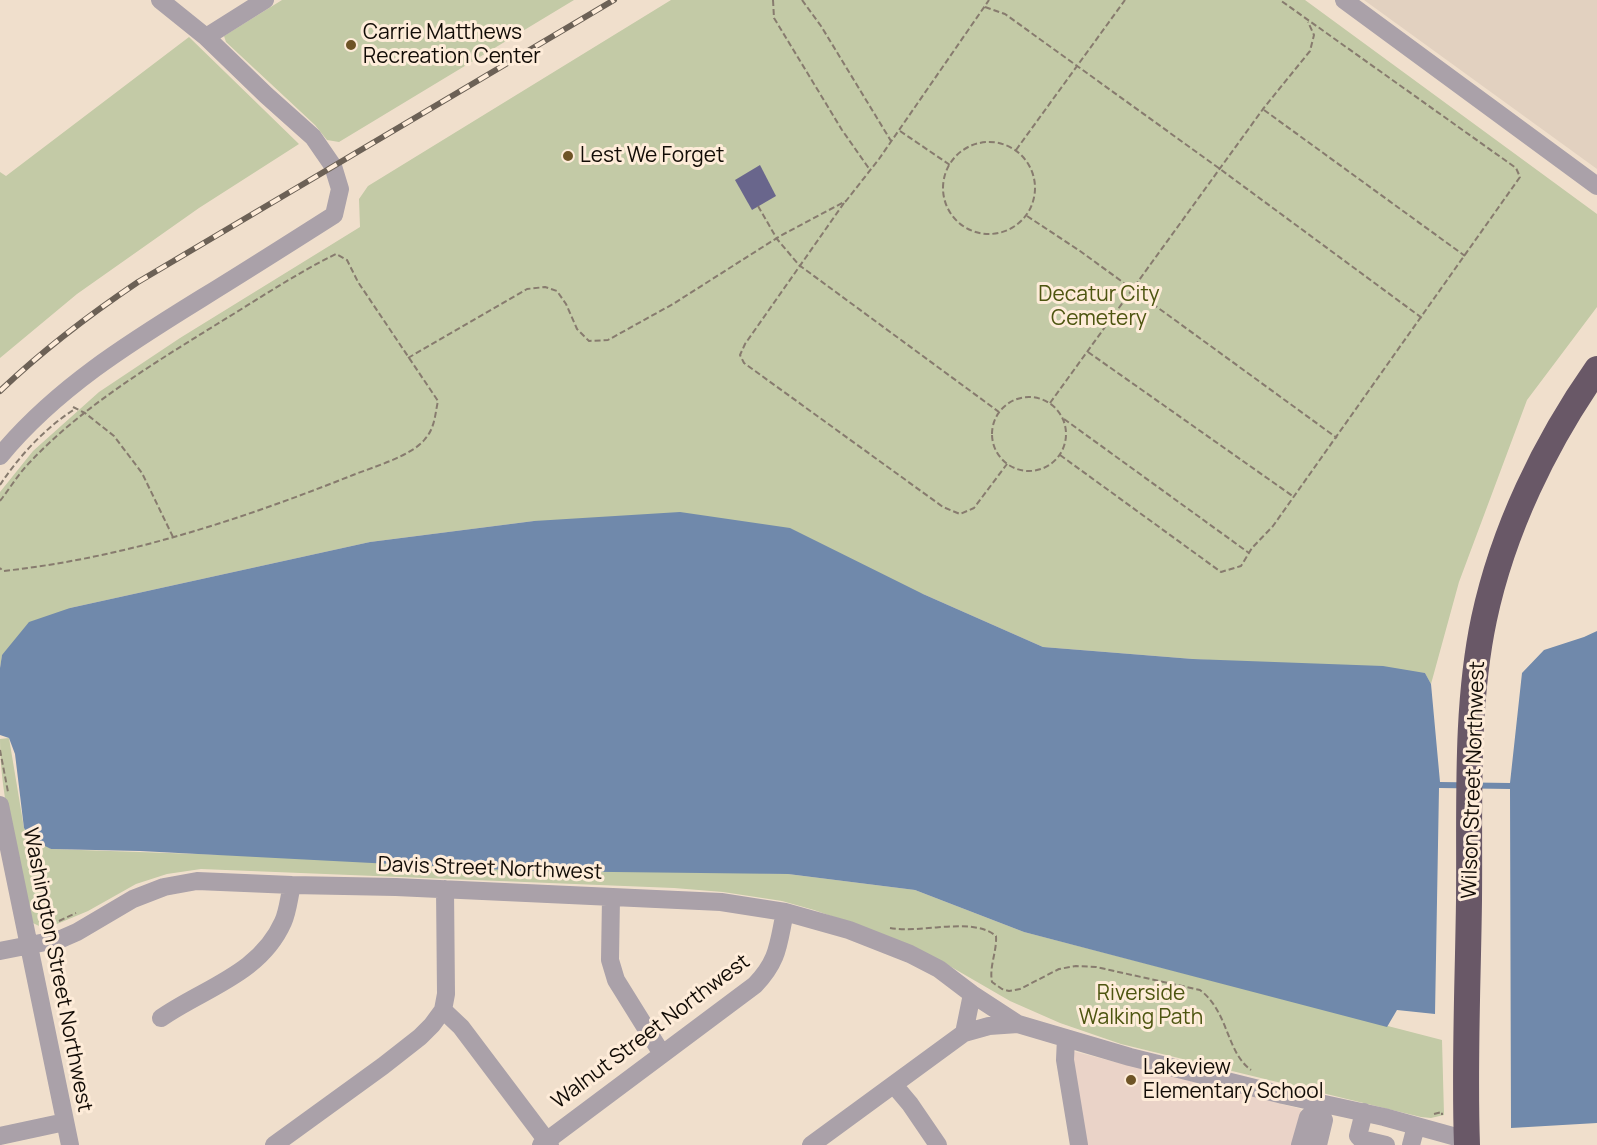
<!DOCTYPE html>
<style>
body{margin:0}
canvas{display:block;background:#f0dfcc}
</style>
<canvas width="1597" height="1145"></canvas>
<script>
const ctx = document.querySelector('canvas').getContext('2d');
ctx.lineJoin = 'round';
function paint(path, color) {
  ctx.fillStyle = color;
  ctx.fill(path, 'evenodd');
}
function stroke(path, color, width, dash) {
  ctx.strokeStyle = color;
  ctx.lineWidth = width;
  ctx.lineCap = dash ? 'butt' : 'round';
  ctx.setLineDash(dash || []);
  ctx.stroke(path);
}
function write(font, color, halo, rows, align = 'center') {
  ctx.font = font + ' Manrope,sans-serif';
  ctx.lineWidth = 6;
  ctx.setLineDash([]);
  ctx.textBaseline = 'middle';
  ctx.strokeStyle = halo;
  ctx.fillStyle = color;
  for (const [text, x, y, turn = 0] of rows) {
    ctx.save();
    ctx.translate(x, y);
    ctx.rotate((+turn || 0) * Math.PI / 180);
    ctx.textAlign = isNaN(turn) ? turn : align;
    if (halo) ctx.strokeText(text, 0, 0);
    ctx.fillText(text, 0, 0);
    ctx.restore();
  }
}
paint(new Path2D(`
 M 1364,0 L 1597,0 L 1597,169 Z`), '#e2d1c0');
paint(new Path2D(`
 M 1072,1051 L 1301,1109 L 1295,1145 L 1082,1145 Z`), '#ead3c8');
paint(new Path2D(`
 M 282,0 L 574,0 L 339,142 L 327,140 L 315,125 L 226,42 L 224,36 Z
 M 671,0 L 1305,0 L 1597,214 L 1597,307 L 1527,400 L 1459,582 L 1431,684 L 1425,673 L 1193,659 L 1043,647 L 923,594 L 534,521 L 370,542 L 70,608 L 2,655 L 0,668 L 0,492 L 33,451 L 99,392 L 180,338 L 360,227 L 359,199 L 368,186 Z
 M 189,37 L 299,144 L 199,208 L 77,294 L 0,358 L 0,172 L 6,176 Z
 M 9,738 L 24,828 L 51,849 L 788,874 L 915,890 L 1024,932 L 1442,1040 L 1444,1115 L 1431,1118 L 1421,1117 L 1121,1044 L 1060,1023 L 1010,1001 L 934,957 L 874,931 L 814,910 L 782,901 L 723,892 L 674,888 L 201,869 L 167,874 L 136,884 L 88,911 L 45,929 L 33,923 C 19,864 0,800 0,739 Z`), '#c3caa6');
paint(new Path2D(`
 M 680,512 L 790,528 L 923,594 L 1043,647 L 1193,659 L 1383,666 L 1425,673 L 1431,684 L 1440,782 L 1510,783 L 1522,673 L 1544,650 L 1584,637 L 1597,631 L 1597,1123 L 1511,1128 L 1510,789 L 1439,788 L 1435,1014 L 1397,1010 L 1387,1027 L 1024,932 L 915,890 L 788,874 L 527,871 L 140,851 L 51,849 L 33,840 L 24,828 L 15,754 L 9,738 L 0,735 L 0,668 L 2,655 L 29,622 L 70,608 L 370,542 L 534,521 Z`), '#7089ab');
paint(new Path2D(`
 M 760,165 L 776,196 L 752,210 L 735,180 Z`), '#69668c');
stroke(new Path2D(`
 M 773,0 L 774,18 L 842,130 L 870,170
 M 802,0 L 821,26 L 891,141
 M 985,7 L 1005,14 L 1220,169 L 1422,318
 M 1264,110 L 1465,256
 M 900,131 L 950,165
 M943 188a46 46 0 1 1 92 0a46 46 0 1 1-92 0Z
 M 1016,150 L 1125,0
 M 844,203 L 745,344 L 740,355 L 744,363 L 943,507 L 960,514 L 974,508 L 1007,464
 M 758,206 L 777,239 L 799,265 L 999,412
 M 1027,216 L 1080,251 L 1337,438
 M 1088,352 L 1294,497
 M 408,358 L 527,289 L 545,287 L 557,291 L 566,304 L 577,329 L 589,341 L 608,340 L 673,304 L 780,236 L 846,201 L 879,159 L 989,0
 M992 434a37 37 0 1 1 74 0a37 37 0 1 1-74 0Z
 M 1050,403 L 1263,109 L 1310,51 L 1314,35 L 1308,22
 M 73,407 L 85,413 L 114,436 L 142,473 L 173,537
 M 1064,419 L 1249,553
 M 1060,455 L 1221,572 L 1241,566 L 1252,548 L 1273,526 L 1520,177 L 1516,168 L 1280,0
 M 0,485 C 19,456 46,427 75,409
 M 0,501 C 10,488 19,473 31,461 C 84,405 156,362 222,321 C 260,298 297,273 336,254 L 347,260 L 358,282 L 438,401 C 435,414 435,428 425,439 C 412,456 373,467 353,475 C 240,520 124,558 3,571 L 0,568
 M 0,750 L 8,792
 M 41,921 L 59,921 L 76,913
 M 890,928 C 921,934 972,916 996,936 C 997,952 989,966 992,982 L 1002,989 L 1009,991 L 1020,989 L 1059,969 L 1076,966 L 1096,967 L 1200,990 C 1229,1012 1226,1052 1251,1070
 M 1434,1114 L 1442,1112 L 1442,1115`), '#877b6e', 2, [6, 3]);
stroke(new Path2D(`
 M 1344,0 L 1597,186
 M 206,37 L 265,0
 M 0,456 C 55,389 129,343 202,298 C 246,271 290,243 334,215 L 340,189 L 333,166 L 313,137 L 266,95 L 206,37 L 160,0
 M 0,805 L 70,1145
 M 611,897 L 610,960 L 616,980 L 662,1054
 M 0,951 L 61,939 L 77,932 L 133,899 L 164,887 L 197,881 L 292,885 L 396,887 L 721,902 L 785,912 L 849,930 L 910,954 L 939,969 L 972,994 L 1018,1024 L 1130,1057 L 1283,1095 L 1384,1117 L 1467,1140
 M 443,1010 L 461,1027 L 550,1145
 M 161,1018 C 204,988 260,974 283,922 C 288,911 289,897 292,885
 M 964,1033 L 972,994
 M 1066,1038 L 1065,1060 L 1079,1145
 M 894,1085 L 910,1104 L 938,1145
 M 1364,1112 L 1358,1136 L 1361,1139 L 1386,1145
 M 0,1136 L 65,1122
 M 274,1145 L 383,1066 L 420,1037 L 432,1025 L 443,1010 L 446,994 L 445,889
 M 541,1145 L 755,985 C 779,960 778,944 785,912
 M 811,1145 L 964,1033 L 989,1026 L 1018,1024
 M 1300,1145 L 1308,1117 L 1318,1109
 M 1318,1145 L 1324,1120 L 1318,1109 L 1319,1103
 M 1411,1145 L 1416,1126`), '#aaa1a9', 18);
stroke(new Path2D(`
 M 1467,1145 C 1464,1064 1468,981 1469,900 C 1470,808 1465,709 1484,619 C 1503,530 1545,443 1597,369`), '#695867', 26);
const rail = new Path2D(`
 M 0,391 C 43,350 89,315 138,282 L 614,0`);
stroke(rail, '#6c6156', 6);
stroke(rail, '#feecd9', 4, [11]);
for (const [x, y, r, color] of [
 [351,45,6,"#6e5426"],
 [568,156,6,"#6e5426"],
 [1131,1080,6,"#6e5426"]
]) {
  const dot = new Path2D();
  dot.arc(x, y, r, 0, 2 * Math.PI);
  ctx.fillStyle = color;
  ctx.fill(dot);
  stroke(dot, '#feecd9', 2);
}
write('21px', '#120c06', '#feecd9', [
 ["Carrie Matthews",363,33],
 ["Recreation Center",363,57],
 ["Lest We Forget",580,156],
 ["Lakeview",1143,1068],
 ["Elementary School",1143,1092]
], 'left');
write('21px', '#4d5510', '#feecd9', [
 ["Decatur City",1099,295],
 ["Cemetery",1099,319],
 ["Riverside",1141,994],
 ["Walking Path",1141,1018]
]);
write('21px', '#120c06', '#feecd9', [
 ["Wilson Street Northwest",1474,780,-88],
 ["Davis Street Northwest",490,869,2],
 ["Washington Street Northwest",57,970,79],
 ["Walnut Street Northwest",651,1032,-37]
]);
</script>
